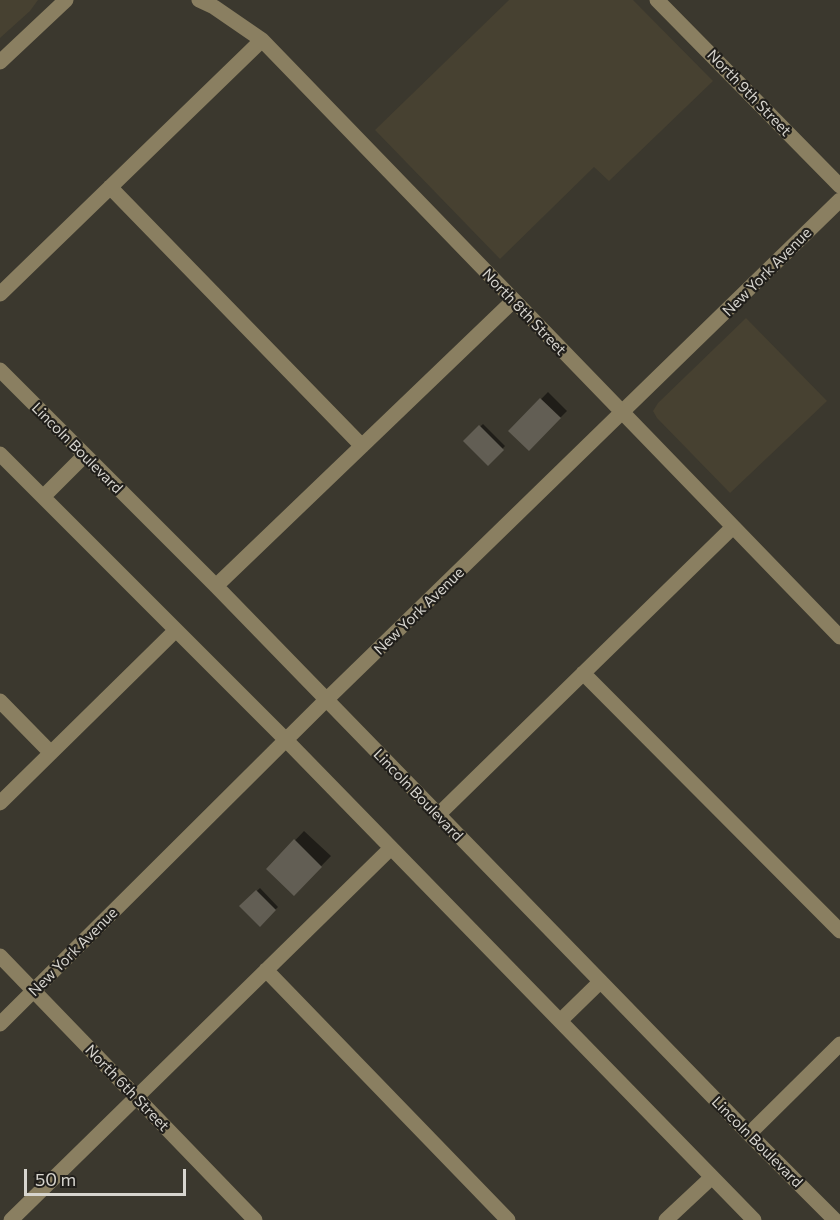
<!DOCTYPE html>
<style>
body{margin:0}
#map{position:relative;width:840px;height:1220px;overflow:hidden;background:#3b382e;font-family:Commissioner,sans-serif}
canvas{display:block}
.scale{position:absolute;left:24px;top:1169px;width:162px;height:27px;box-sizing:border-box;border:3px solid #d7d5cf;border-top:0;padding-left:8px;font-size:18px;line-height:21px;white-space:nowrap;color:#d7d5cf;-webkit-text-stroke:4px #211f1b;paint-order:stroke}
</style>
<div id="map">
<canvas width="840" height="1220"></canvas>
<div class="scale">50 m</div>
</div>
<script>
const ctx = document.querySelector('canvas').getContext('2d');
ctx.lineJoin = 'round';
function paint(path, color) {
  ctx.fillStyle = color;
  ctx.fill(path, 'evenodd');
}
function stroke(path, color, width, dash) {
  ctx.strokeStyle = color;
  ctx.lineWidth = width;
  ctx.lineCap = dash ? 'butt' : 'round';
  ctx.setLineDash(dash || []);
  ctx.stroke(path);
}
function write(font, color, halo, rows, align = 'center') {
  ctx.font = font + ' Commissioner,sans-serif';
  ctx.lineWidth = 4.5;
  ctx.setLineDash([]);
  ctx.textBaseline = 'middle';
  ctx.strokeStyle = halo;
  ctx.fillStyle = color;
  for (const [text, x, y, turn = 0] of rows) {
    ctx.save();
    ctx.translate(x, y);
    ctx.rotate((+turn || 0) * Math.PI / 180);
    ctx.textAlign = isNaN(turn) ? turn : align;
    if (halo) ctx.strokeText(text, 0, 0);
    ctx.fillText(text, 0, 0);
    ctx.restore();
  }
}
paint(new Path2D(`
 M 0,0 L 38,0 L 30,11 L 0,38 Z
 M 509,0 L 633,0 L 713,81 L 609,181 L 594,167 L 500,259 L 375,130 Z
 M 746,318 L 827,401 L 730,493 L 657,418 L 653,411 L 658,403 Z`), '#474131');
paint(new Path2D(`
 M 548,392 L 567,411 L 529,449 L 510,431 Z
 M 483,424 L 505,446 L 488,464 L 465,441 Z
 M 304,831 L 331,856 L 294,894 L 268,869 Z
 M 260,888 L 278,907 L 260,925 L 241,906 Z`), '#0007');
paint(new Path2D(`
 M 540,398 L 561,418 L 529,451 L 508,431 Z
 M 479,425 L 504,450 L 488,466 L 463,441 Z
 M 294,839 L 322,867 L 294,896 L 266,869 Z
 M 256,890 L 276,910 L 260,927 L 239,906 Z`), '#625e54');
stroke(new Path2D(`
 M 199,0 L 214,7 L 262,40 L 840,637
 M 657,0 L 840,186
 M 0,62 L 66,0
 M 110,187 L 362,446
 M 0,294 L 262,40
 M 0,370 L 216,586 L 749,1134 L 835,1220
 M 0,454 L 286,740 L 754,1220
 M 43,497 L 85,455
 M 216,586 L 513,301
 M 583,673 L 840,931
 M 0,701 L 51,753
 M 0,803 L 176,630
 M 438,815 L 733,527
 M 0,956 L 255,1220
 M 266,970 L 508,1220
 M 560,1021 L 600,982
 M 0,1024 L 326,700 L 840,200
 M 749,1134 L 840,1044
 M 11,1220 L 391,848
 M 666,1220 L 712,1177`), '#8a7f61', 15);
write('15px', '#d7d5cf', '#211f1b', [
 ["North 9th Street",749,93,46],
 ["New York Avenue",767,272,-45],
 ["North 8th Street",524,312,46],
 ["Lincoln Boulevard",77,448,45],
 ["New York Avenue",419,611,-44],
 ["Lincoln Boulevard",418,795,46],
 ["New York Avenue",73,952,-45],
 ["North 6th Street",127,1088,46],
 ["Lincoln Boulevard",757,1142,45]
]);
</script>
